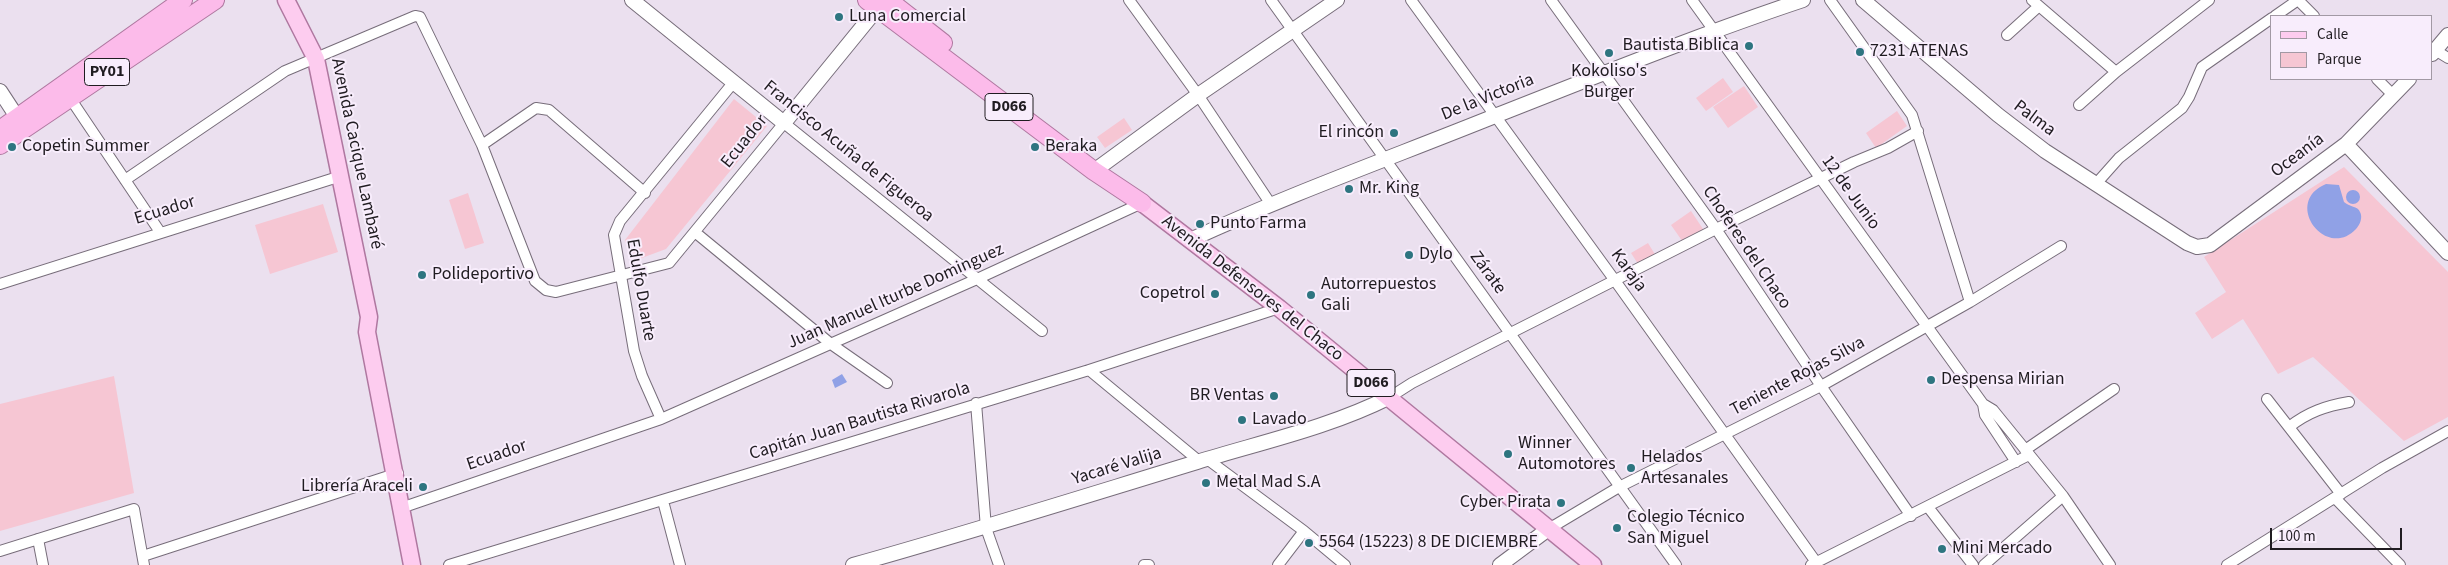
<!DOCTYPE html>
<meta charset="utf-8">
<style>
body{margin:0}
#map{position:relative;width:2448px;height:565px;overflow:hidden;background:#ebe0ef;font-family:"Source Sans 3",sans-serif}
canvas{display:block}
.legend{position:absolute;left:2270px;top:15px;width:162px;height:65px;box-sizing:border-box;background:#f8edfc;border:1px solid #a299a4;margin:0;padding:6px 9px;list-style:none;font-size:15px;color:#201c21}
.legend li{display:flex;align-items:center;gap:10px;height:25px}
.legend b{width:25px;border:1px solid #a299a4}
.scale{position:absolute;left:2270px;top:528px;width:132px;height:22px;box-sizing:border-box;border:2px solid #201c21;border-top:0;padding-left:6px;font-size:15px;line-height:18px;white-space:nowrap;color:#201c21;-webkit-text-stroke:4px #f8edfc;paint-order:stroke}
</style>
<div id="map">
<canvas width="2448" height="565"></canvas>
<ul class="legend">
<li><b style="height:6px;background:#fdccef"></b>Calle</li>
<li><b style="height:14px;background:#f6c6d3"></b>Parque</li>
</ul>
<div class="scale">100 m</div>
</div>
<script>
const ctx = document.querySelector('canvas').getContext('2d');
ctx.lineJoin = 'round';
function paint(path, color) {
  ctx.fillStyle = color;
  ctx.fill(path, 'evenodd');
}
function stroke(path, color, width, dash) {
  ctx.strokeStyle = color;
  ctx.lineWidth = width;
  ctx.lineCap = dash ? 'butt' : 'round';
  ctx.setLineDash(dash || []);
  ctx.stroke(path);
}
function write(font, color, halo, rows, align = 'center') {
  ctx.font = font + ' "Source Sans 3",sans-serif';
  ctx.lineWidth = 4;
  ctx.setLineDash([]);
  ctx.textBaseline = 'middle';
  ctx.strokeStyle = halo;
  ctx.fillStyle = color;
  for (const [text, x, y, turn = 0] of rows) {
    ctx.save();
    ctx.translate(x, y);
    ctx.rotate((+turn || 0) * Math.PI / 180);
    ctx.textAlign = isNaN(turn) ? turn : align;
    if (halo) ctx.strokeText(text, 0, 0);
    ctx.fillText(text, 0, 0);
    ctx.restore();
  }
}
paint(new Path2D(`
 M 1723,78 L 1733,92 L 1706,111 L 1696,98 Z
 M 1744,86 L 1758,107 L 1728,128 L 1713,107 Z
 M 734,99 L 767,126 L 666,249 L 631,262 L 625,240 Z
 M 1897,111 L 1907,126 L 1876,148 L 1866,133 Z
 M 1124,118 L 1132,130 L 1105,148 L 1097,137 Z
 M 2344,167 L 2448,272 L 2448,417 L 2404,441 L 2313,357 L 2278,374 L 2243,319 L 2212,339 L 2195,313 L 2226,292 L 2204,257 Z
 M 468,193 L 484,243 L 465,249 L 449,200 Z
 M 323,204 L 338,252 L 270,274 L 255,225 Z
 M 1691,211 L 1705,232 L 1685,245 L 1671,225 Z
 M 1648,243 L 1656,256 L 1640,267 L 1631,253 Z
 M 114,376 L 134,493 L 0,531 L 0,404 Z`), '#f6c6d3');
paint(new Path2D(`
 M 2326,184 L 2339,185 L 2344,202 C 2349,207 2358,206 2360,212 C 2363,217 2360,225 2356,229 C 2326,261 2282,202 2326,184 Z
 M2346 197a7 7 0 1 1 14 0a7 7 0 1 1-14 0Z
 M 842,374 L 847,382 L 835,388 L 832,380 Z`), '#90a1e6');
const minor = new Path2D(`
 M 1129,0 L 1198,95 L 1270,203
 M 1271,0 L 1676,565
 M 1411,0 L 1616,282 L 1816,562
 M 1551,0 L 1716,229 L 1821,386 L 1911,516
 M 1692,0 L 1983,404 L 1985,415 L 2016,462
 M 1830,0 L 1912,115 L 1970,302
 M 2032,0 L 2116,72
 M 2298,0 L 2314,16
 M 2275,16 L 2298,0
 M 2007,35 L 2039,6
 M 2435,50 L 2448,58
 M 2377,79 L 2394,96
 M 70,98 L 160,232
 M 2079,105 L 2116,72 L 2209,0
 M 482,145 L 536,108 L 549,110 L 645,193
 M 125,180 L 285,71 L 415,16 L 420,17 L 482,145 L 535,281 L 546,290 L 556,292 L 669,263 L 784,123 L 1042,331
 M 2095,185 L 2119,158 L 2182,108 L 2189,97 L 2202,67 L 2272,18
 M 696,233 L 831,344 L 887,383
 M 0,284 L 341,176
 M 1089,370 L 1199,461
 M 1390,397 L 1412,383 L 1716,229 L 1854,162 L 1888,148 L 1918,131
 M 2267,399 L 2341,494
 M 976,403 L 986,528 L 999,565
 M 1983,404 L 1993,410 L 2063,496 L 2110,565
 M 661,419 L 642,376 L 634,351 L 614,235 L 620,221 L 733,83
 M 2289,427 C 2308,412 2326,406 2349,402
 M 2025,450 L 2114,389
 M 1207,459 L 1304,531 L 1345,565
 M 2335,498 L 2400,565
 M 663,501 L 680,565
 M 1928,507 L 1973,565
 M 401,508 L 661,419 L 977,279 L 1142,203
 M 1547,530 L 1619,487 L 1821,386 L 1970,302 L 2061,246
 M 38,539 L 43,565
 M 0,551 L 134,509 L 144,565
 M 143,556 L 398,473
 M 449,565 L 1089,370 L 1279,308
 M 1144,565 L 1149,565
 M 1278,565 L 1304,531
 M 1811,565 L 2029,455
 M 1984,565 L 2063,496
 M 2227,565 L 2382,468 L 2448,431`);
const tertiary = new Path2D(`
 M 632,0 L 784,123 L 881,4
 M 1863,0 L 1998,115 L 2045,151 L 2187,243 L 2197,247 L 2210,245 L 2346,144 L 2409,79
 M 2432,54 L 2448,35
 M 0,91 L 17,117
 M 2346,144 L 2448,253
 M 1094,171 L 1198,95 L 1337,0
 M 1190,240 C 1290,194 1393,157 1495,116 C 1597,76 1698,35 1803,0
 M 853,565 C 968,533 1082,497 1197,462 C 1262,442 1328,428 1390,397
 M 1500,565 L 1547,530`);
const primary = new Path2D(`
 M 286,0 L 316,59 L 369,317 L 367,332 L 412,565
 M 1142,203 L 1279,308 L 1593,565`);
const trunk = new Path2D(`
 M 867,0 L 1094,171 L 1142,203
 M 888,0 L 943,43
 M 0,130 L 183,0
 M 0,145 L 215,0`);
stroke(minor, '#776d7a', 12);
stroke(tertiary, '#776d7a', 16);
stroke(primary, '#af78a0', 19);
stroke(trunk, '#af78a0', 20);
stroke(minor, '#fff', 10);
stroke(tertiary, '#fff', 14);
stroke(primary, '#fdccef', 16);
stroke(trunk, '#fcbbea', 18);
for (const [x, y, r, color] of [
 [839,17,5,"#2e7580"],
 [1749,46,5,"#2e7580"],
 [1860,52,5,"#2e7580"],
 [1609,53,5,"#2e7580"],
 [1394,133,5,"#2e7580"],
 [12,147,5,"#2e7580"],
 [1035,147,5,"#2e7580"],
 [1349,189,5,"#2e7580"],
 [1200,224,5,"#2e7580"],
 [1409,255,5,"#2e7580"],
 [422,275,5,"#2e7580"],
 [1215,294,5,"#2e7580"],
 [1311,295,5,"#2e7580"],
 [1931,380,5,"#2e7580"],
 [1274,396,5,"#2e7580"],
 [1242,420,5,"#2e7580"],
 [1508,454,5,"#2e7580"],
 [1631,468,5,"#2e7580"],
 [1206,483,5,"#2e7580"],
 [423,487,5,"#2e7580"],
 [1561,503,5,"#2e7580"],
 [1617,528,5,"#2e7580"],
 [1309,543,5,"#2e7580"],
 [1942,549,5,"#2e7580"]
]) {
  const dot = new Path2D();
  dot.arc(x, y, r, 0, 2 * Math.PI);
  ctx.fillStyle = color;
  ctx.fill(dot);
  stroke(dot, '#f8edfc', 2);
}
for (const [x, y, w] of [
 [107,72,45],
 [1009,107,48],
 [1371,383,48]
]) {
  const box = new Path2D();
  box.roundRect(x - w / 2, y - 13.5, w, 27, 4);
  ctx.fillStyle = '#f8edfc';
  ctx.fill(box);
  stroke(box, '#201c21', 1);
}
write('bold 16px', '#201c21', null, [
 ["PY01",107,72],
 ["D066",1009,107],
 ["D066",1371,383]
]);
write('18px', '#201c21', '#f8edfc', [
 ["Luna Comercial",849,17],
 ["Bautista Biblica",1739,46,"right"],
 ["7231 ATENAS",1870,52],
 ["Kokoliso's",1609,72,"center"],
 ["Burger",1609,93,"center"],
 ["El rincón",1384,133,"right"],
 ["Copetin Summer",22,147],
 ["Beraka",1045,147],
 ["Mr. King",1359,189],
 ["Punto Farma",1210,224],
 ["Dylo",1419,255],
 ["Polideportivo",432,275],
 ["Autorrepuestos",1321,285],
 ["Gali",1321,306],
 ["Copetrol",1205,294,"right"],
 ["Despensa Mirian",1941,380],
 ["BR Ventas",1264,396,"right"],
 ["Lavado",1252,420],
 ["Winner",1518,444],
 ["Automotores",1518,465],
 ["Helados",1641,458],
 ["Artesanales",1641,479],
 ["Metal Mad S.A",1216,483],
 ["Librería Araceli",413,487,"right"],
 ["Cyber Pirata",1551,503,"right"],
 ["Colegio Técnico",1627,518],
 ["San Miguel",1627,539],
 ["5564 (15223) 8 DE DICIEMBRE",1319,543],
 ["Mini Mercado",1952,549]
], 'left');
write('18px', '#201c21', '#f8edfc', [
 ["De la Victoria",1488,98,-22],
 ["Palma",2034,119,37],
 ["Ecuador",745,142,-51],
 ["Francisco Acuña de Figueroa",848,152,39],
 ["Avenida Cacique Lambaré",356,154,78],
 ["Oceanía",2298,156,-37],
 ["12 de Junio",1850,193,54],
 ["Ecuador",165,211,-17],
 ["Choferes del Chaco",1746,248,56],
 ["Karaja",1628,271,54],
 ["Zárate",1487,273,54],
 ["Avenida Defensores del Chaco",1252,289,38],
 ["Edulfo Duarte",640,290,80],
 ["Juan Manuel Iturbe Dominguez",896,297,-24],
 ["Teniente Rojas Silva",1798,377,-28],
 ["Capitán Juan Bautista Rivarola",860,422,-17],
 ["Ecuador",497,456,-19],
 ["Yacaré Valija",1117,467,-17]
]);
</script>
